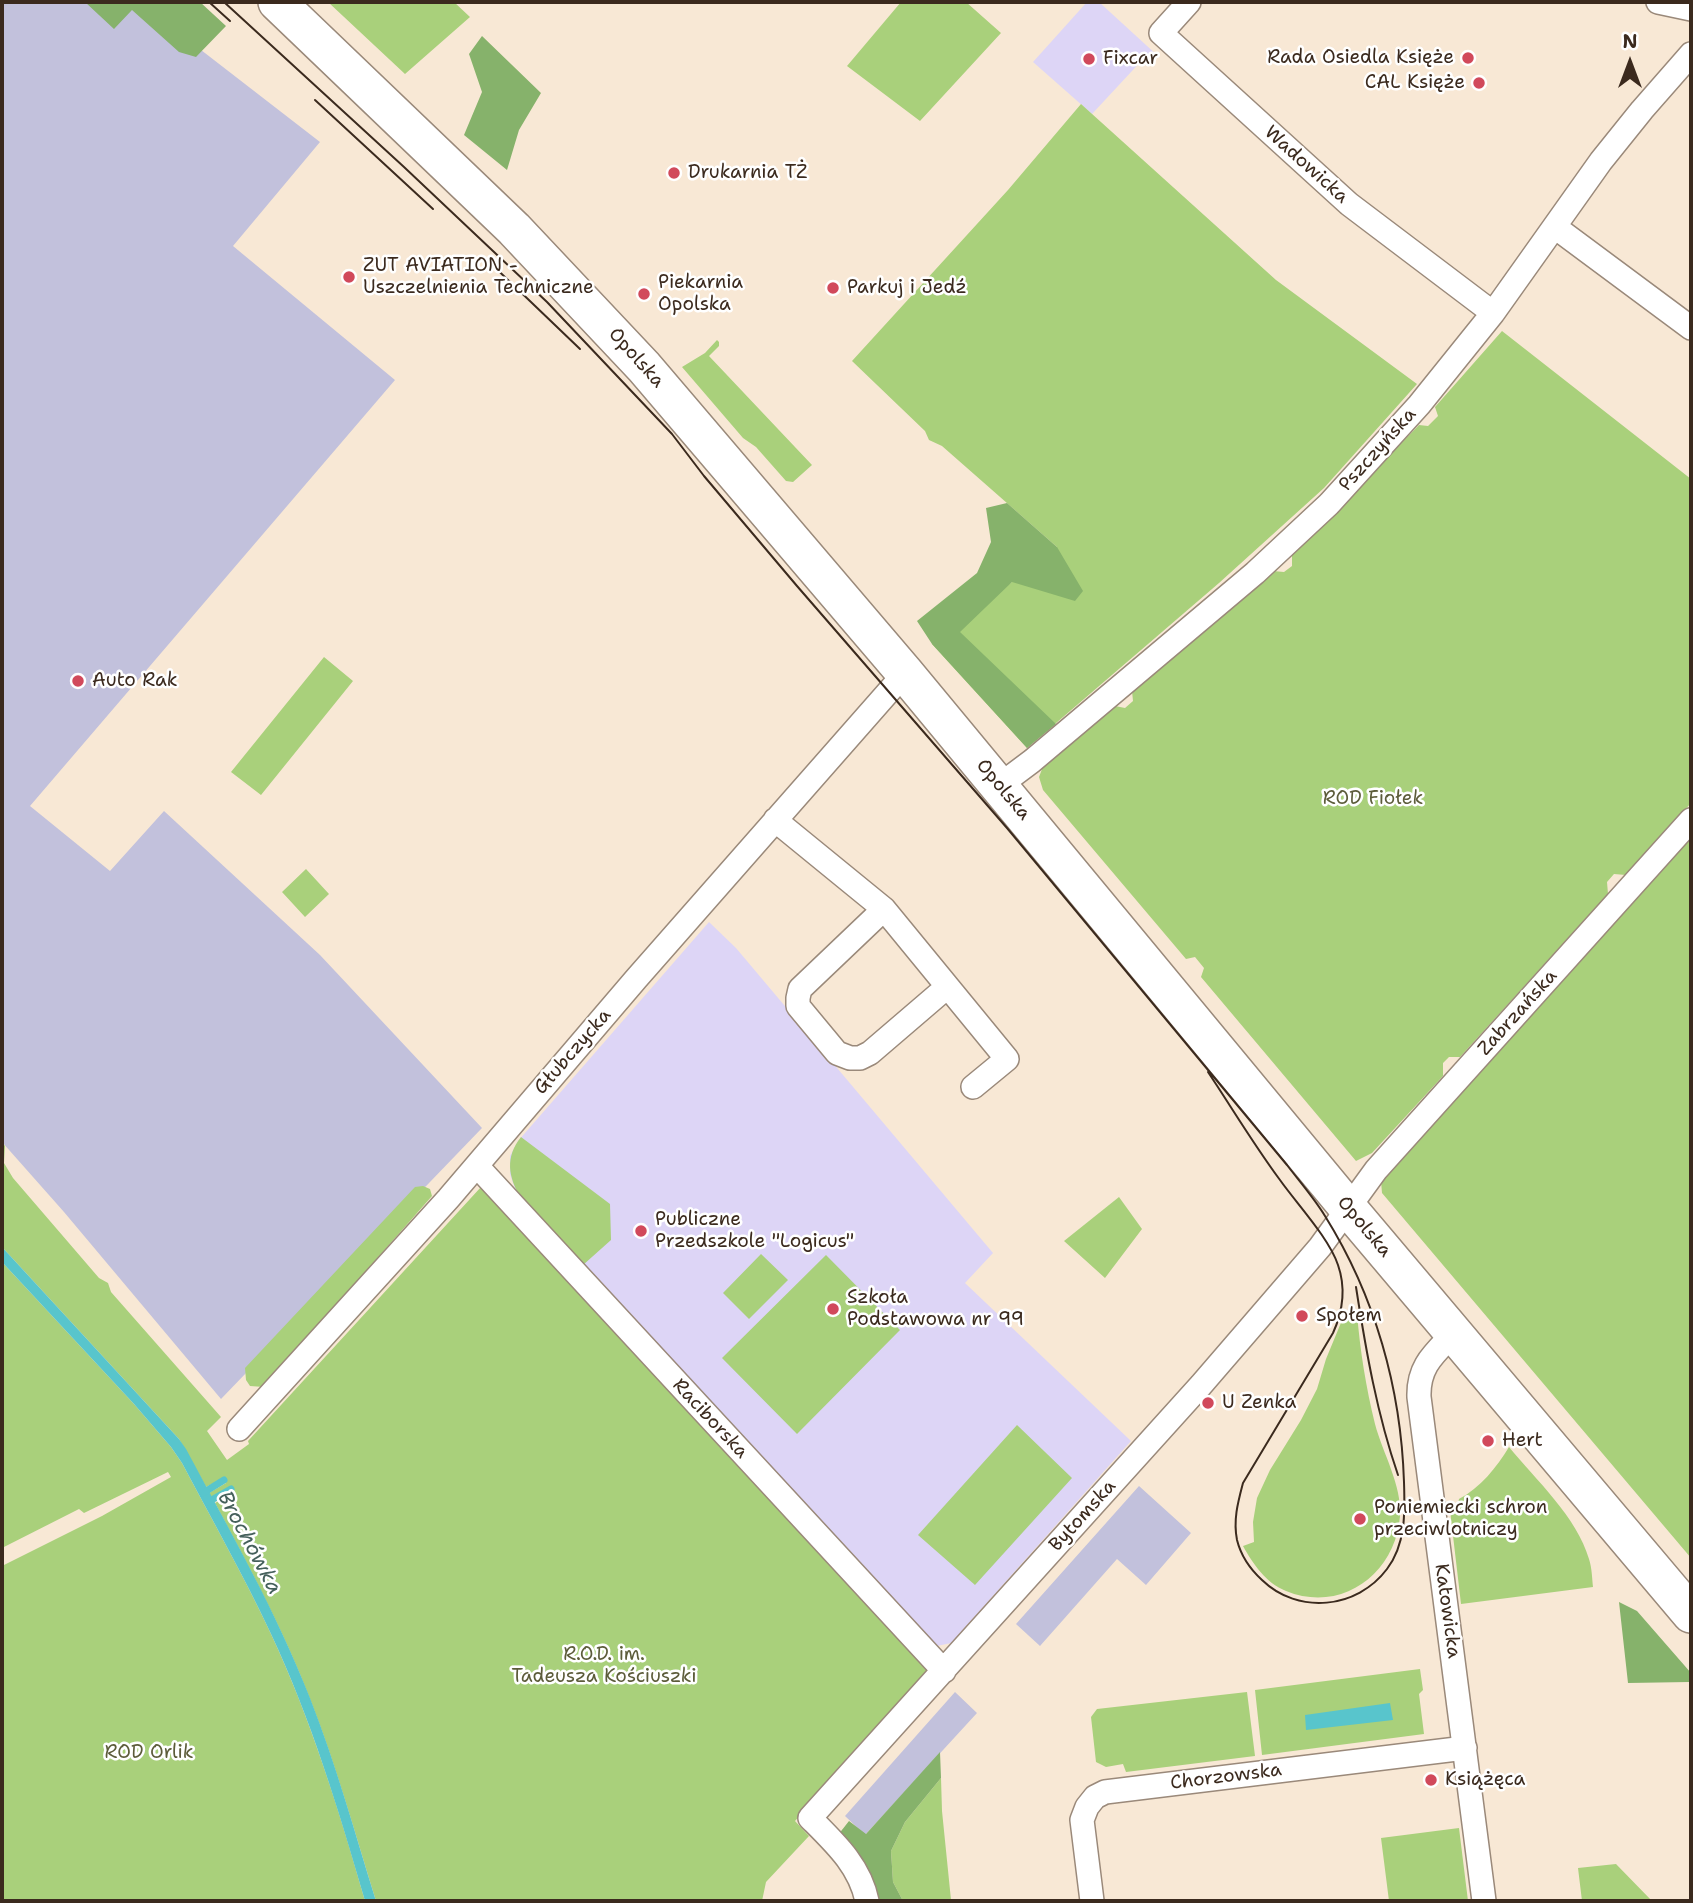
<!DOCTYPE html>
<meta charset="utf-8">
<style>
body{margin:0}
#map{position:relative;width:1693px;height:1903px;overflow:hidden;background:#f8e8d5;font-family:"Shantell Sans",sans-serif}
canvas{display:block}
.frame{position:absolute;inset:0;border:4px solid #3b2a1e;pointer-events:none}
.north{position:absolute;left:1595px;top:28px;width:70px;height:70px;-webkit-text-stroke:5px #fff;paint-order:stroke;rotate:0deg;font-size:19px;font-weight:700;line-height:28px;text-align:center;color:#3b2a1e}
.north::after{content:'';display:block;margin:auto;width:24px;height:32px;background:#3b2a1e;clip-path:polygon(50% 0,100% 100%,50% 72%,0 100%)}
</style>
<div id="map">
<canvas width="1693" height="1903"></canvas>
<div class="frame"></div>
<div class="north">N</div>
</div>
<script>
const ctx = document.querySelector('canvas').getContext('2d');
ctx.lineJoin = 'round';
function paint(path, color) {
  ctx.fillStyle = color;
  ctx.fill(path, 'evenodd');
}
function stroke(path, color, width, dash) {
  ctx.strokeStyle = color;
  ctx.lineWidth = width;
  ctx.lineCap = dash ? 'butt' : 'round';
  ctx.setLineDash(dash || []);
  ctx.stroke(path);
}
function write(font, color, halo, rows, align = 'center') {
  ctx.font = font + ' "Shantell Sans",sans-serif';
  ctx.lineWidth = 5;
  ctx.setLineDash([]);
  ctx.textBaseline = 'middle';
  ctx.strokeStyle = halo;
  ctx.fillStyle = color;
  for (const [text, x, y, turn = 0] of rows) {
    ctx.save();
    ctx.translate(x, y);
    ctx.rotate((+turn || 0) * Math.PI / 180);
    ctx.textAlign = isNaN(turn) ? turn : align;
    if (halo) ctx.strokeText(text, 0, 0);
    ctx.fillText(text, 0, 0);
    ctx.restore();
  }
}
paint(new Path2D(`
 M 1087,2 L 1099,2 L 1158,56 L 1145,57 L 1092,114 L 1033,62 Z
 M 709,922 L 736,948 L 993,1253 L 965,1283 L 1131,1441 L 951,1643 L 937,1646 L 931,1642 L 583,1265 L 515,1189 L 510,1174 L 510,1156 L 518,1141 Z`), '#ddd5f6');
paint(new Path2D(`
 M 2,2 L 139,2 L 320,142 L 233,246 L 395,380 L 30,806 L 110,871 L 164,811 L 320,955 L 482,1128 L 221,1399 L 64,1212 L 2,1142 Z
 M 1139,1486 L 1191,1533 L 1146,1585 L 1117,1559 L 1040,1646 L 1016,1624 Z
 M 955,1692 L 977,1713 L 865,1835 L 845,1816 Z`), '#c2c1dc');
paint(new Path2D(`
 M 328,2 L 454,2 L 470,17 L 405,74 Z
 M 901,2 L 966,2 L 1001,33 L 920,121 L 847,66 Z
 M 1081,104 L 1276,280 L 1417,384 L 1324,488 L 1219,583 L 1027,748 L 932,644 L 1057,547 L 942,446 L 929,440 L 925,431 L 852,361 L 1008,190 Z
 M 1502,331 L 1691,479 L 1691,803 L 1626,875 L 1614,874 L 1607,882 L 1608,894 L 1460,1057 L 1449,1057 L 1443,1063 L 1443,1076 L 1372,1153 L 1356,1161 L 1201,977 L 1204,968 L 1195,957 L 1186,959 L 1043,790 L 1039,777 L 1044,764 L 1115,706 L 1125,708 L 1133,701 L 1132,691 L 1273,571 L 1284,572 L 1292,566 L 1292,555 L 1419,425 L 1428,426 L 1438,416 L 1435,407 Z
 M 717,340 L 719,342 L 719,346 L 709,356 L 812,465 L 793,482 L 786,481 L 756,447 L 743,438 L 682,367 L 705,353 Z
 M 324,657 L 353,681 L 261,795 L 231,772 Z
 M 1691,833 L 1691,1558 L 1382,1193 L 1381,1181 Z
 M 306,869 L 329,894 L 305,917 L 282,892 Z
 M 521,1137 L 610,1204 L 611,1240 L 583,1265 L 521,1198 C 508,1177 505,1157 521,1137 Z
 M 2,1142 L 5,1146 L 4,1163 L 13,1178 L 99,1278 L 108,1283 L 111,1292 L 221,1417 L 207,1431 L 227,1460 L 249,1444 L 248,1441 L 481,1187 L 929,1671 L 795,1821 L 809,1836 L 766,1882 L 762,1901 L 376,1901 C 355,1833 336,1765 310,1699 C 284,1631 249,1567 215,1503 L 233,1493 L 229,1487 L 211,1497 L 209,1493 L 226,1483 L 224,1478 L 206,1487 L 179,1439 L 2,1247 Z
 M 423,1186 L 430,1189 L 432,1196 L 264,1387 L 250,1386 L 246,1380 L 245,1368 L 415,1187 Z
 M 1119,1197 L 1142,1229 L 1105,1278 L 1064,1241 Z
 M 761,1254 L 788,1280 L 749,1319 L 723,1293 Z
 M 826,1255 L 900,1330 L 797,1434 L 722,1358 Z
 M 2,1262 L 134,1404 L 171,1447 L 182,1463 C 212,1520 244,1576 271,1634 C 310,1717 340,1813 365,1901 L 2,1901 L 2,1566 L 102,1516 L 171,1477 L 168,1472 L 84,1513 L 79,1509 L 2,1548 Z
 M 1345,1313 L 1357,1313 C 1360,1350 1366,1388 1375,1424 C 1383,1454 1402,1485 1400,1516 C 1396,1573 1342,1614 1286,1591 C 1266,1583 1253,1564 1243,1546 L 1254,1542 L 1253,1522 L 1257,1498 L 1270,1470 L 1301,1420 L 1317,1389 L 1326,1359 Z
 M 1017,1425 L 1072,1478 L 975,1585 L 918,1535 Z
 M 1509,1447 C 1536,1480 1577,1517 1589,1559 C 1592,1568 1592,1578 1593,1587 L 1461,1604 L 1450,1510 L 1457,1509 L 1459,1499 C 1480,1488 1497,1467 1509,1447 Z
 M 1420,1669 L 1423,1690 L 1419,1694 L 1424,1734 L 1262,1755 L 1255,1690 Z
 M 1247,1692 L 1255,1756 L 1126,1772 L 1123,1764 L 1106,1767 L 1096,1762 L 1091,1717 L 1097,1709 Z
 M 941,1778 L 942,1811 L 951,1900 L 903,1901 L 893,1882 L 891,1851 L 905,1822 Z
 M 1459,1828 L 1468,1901 L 1389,1901 L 1381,1838 Z
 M 1616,1864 L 1652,1901 L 1582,1901 L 1578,1868 Z`), '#a9d07b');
paint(new Path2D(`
 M 85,2 L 200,2 L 226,26 L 196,57 L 179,52 L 132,10 L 114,29 Z
 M 482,36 L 541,93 L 519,130 L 507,170 L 464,135 L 482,92 L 469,54 Z
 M 1007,503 L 1057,547 L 1083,591 L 1075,601 L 1012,582 L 960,632 L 1056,724 L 1027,748 L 932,644 L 917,621 L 977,573 L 991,542 L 986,508 Z
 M 1619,1602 L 1637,1611 L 1691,1673 L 1691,1690 L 1689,1682 L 1628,1683 Z
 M 940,1752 L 941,1778 L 905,1822 L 891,1851 L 893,1882 L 903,1901 L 875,1901 L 838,1835 L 849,1821 L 866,1834 Z`), '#86b26b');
paint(new Path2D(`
 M 2,1247 L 179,1439 L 186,1449 C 230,1531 276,1611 310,1698 C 336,1764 355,1833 376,1901 L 365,1901 C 339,1811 311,1719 271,1634 C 244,1576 212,1520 182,1463 L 171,1447 L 134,1404 L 2,1262 Z
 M 1390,1703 L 1393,1720 L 1306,1730 L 1305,1715 Z`), '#58c5cc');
stroke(new Path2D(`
 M 203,1493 L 224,1480
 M 208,1502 L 231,1489`), '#58c5cc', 7);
const minor = new Path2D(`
 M 1189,2 L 1161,33 L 1349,204 L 1493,313
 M 1658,2 L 1691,9
 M 1555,227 L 1691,328
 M 1000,785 L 1032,761 L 1255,573 L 1329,504 L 1419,405 L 1493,313 L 1601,161 L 1642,110 L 1691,54
 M 775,820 L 884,909 L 1007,1059 L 973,1087
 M 884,909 L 800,989 L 798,998 L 798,1006 L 837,1053 L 850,1058 L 860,1058 L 870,1053 L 947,987
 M 477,1166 L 944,1671
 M 1454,1333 C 1434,1354 1418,1366 1419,1397 L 1484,1901
 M 239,1429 L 448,1199 L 636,979 L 905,673
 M 867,1901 C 860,1866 835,1843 810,1818 L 1201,1385 L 1320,1247 L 1376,1170 L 1691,820
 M 1092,1901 L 1082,1820 L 1087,1807 L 1095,1797 L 1105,1792 L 1465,1748`);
const primary = new Path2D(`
 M 277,2 L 514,229 L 644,367 L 905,673 L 1348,1208 L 1691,1614`);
stroke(minor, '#9a897a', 26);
stroke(primary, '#9a897a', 40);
stroke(minor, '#fff', 23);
stroke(primary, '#fff', 37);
stroke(new Path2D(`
 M 209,2 L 230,21
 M 224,2 L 404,167 L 547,302 L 672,434 L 704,476 L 797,586 L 1007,828 L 1287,1165 C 1300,1182 1314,1198 1325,1216 C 1375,1296 1401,1388 1404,1482 C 1405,1512 1406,1544 1387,1569 C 1357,1609 1298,1615 1262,1580 C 1250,1569 1241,1556 1237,1540 C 1233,1520 1238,1502 1243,1483 L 1333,1333 C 1343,1311 1346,1288 1338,1265 C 1329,1238 1297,1204 1280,1180 C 1254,1145 1232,1108 1208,1072
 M 315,100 L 433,209
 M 484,257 L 580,349
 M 1356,1287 C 1366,1351 1377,1414 1398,1475`), '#3b2a1e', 2);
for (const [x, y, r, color] of [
 [1468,58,7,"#d1495b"],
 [1089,59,7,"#d1495b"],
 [1479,83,7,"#d1495b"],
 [674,173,7,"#d1495b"],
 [349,277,7,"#d1495b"],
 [833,288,7,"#d1495b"],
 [644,294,7,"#d1495b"],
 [78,681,7,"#d1495b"],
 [641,1231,7,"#d1495b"],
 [833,1309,7,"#d1495b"],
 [1302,1316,7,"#d1495b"],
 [1208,1403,7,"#d1495b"],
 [1488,1441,7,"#d1495b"],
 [1360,1519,7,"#d1495b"],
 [1431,1780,7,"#d1495b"]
]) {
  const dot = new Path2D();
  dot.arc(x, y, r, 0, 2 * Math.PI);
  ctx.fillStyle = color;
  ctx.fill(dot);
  stroke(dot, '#fff', 2.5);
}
write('19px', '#3b2a1e', '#fff', [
 ["Rada Osiedla Księże",1454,58,"right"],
 ["Fixcar",1103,59],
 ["CAL Księże",1465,83,"right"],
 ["Drukarnia TŻ",688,173],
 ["ZUT AVIATION -",363,266],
 ["Uszczelnienia Techniczne",363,288],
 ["Piekarnia",658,283],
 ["Opolska",658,305],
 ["Parkuj i Jedź",847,288],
 ["Auto Rak",92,681],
 ["Publiczne",655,1220],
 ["Przedszkole \"Logicus\"",655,1242],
 ["Szkoła",847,1298],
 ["Podstawowa nr 99",847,1320],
 ["Społem",1316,1316],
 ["U Zenka",1222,1403],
 ["Hert",1502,1441],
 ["Poniemiecki schron",1374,1508],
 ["przeciwlotniczy",1374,1530],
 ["Książęca",1445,1780]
], 'left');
write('19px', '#3b2a1e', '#fff', [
 ["Wadowicka",1306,165,42],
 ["Opolska",636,358,48],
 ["Pszczyńska",1378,450,-48],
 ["Opolska",1003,790,50],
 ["Zabrzańska",1518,1013,-48],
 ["Głubczycka",573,1052,-49],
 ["Opolska",1364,1227,50],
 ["Raciborska",710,1419,47],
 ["Bytomska",1083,1516,-48],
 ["Katowicka",1447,1611,82],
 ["Chorzowska",1226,1777,-7]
]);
write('19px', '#5c5c3a', '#fff', [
 ["ROD Fiołek",1373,799],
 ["R.O.D. im.",604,1655],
 ["Tadeusza Kościuszki",604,1677],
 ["ROD Orlik",149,1753]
]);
write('italic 21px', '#45605b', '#fff', [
 ["Brochówka",249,1543,62]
]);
</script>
